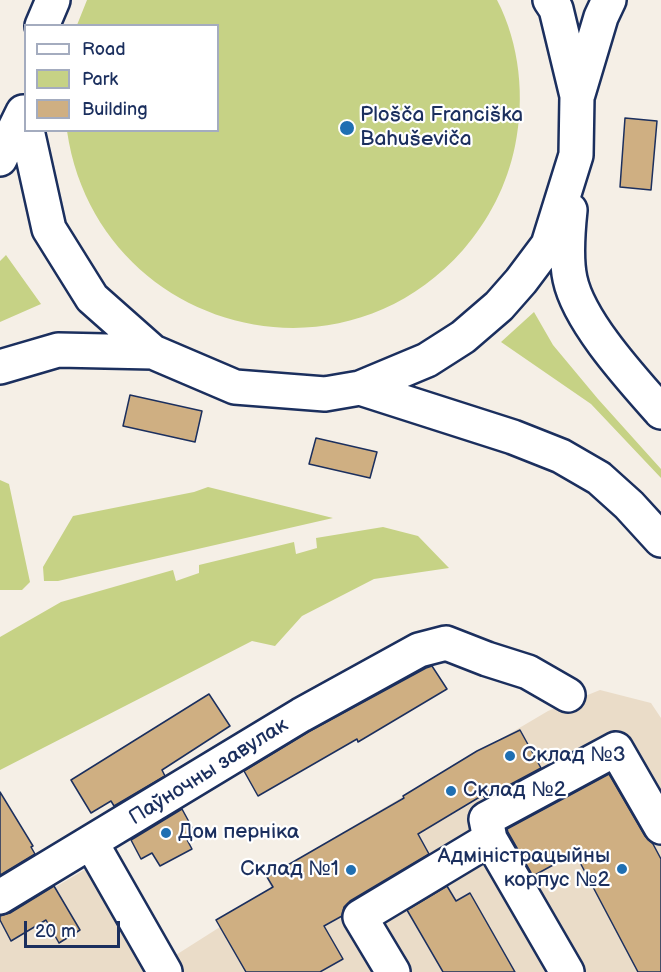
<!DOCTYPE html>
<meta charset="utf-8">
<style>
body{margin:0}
#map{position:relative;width:661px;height:972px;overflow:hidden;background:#f5efe6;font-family:"Balsamiq Sans",sans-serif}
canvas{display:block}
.legend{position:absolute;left:24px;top:24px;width:195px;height:108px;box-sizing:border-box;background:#fff;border:2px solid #a4acbf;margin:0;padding:8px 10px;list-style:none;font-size:18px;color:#1b2f5e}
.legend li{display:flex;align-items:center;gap:12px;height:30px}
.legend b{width:30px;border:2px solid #a4acbf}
.scale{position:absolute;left:24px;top:921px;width:96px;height:27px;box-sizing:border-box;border:3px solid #1b2f5e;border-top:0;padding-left:8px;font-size:18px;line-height:21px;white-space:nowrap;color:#1b2f5e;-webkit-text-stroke:4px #fff;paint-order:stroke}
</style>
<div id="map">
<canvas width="661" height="972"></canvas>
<ul class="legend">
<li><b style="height:8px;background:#fff"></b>Road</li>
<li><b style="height:16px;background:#c6d285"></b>Park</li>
<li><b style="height:16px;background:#cfaf82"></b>Building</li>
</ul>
<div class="scale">20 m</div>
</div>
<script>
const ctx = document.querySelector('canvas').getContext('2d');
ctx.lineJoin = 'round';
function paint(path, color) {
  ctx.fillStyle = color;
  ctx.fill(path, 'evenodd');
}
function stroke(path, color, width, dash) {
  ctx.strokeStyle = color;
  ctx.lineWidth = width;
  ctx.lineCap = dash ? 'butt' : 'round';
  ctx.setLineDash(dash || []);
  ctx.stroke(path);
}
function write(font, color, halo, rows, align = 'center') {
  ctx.font = font + ' "Balsamiq Sans",sans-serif';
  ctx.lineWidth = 4.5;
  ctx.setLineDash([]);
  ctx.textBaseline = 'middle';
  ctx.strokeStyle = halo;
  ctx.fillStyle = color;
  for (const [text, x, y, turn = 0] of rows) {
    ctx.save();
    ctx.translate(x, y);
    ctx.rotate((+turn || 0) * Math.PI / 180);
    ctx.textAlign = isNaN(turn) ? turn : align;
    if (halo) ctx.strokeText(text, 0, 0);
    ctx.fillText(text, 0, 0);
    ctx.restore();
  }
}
paint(new Path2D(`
 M 600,690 L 651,703 L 661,718 L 661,972 L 0,972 L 0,920 L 111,854 L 168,960 L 220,927 L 216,920 L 271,889 L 267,877 L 548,711 Z`), '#eadcc8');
paint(new Path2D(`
 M 87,0 L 497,0 C 520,44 525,98 515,146 C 507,185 489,220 463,250 C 333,397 95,324 67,131 L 218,130 L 218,26 L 77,25 Z
 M 6,255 L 41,304 L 0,322 L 0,261 Z
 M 534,312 L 553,345 L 598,399 L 661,469 L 661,478 L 591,404 L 501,342 Z
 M 0,480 L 9,484 L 30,582 L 22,590 L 0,590 Z
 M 208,487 L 333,518 L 58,581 L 44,581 L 43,567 L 73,516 L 194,492 Z
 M 383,527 L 418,536 L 449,568 L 374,579 L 302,616 L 275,646 L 252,641 L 0,770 L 0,637 L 61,602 L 173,570 L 176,581 L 199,573 L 199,565 L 294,542 L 296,554 L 317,548 L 316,538 Z`), '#c6d285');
const building = new Path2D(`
 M 625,118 L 657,121 L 651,190 L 620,187 Z
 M 130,395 L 202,411 L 195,442 L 123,426 Z
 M 316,438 L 377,452 L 370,478 L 309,464 Z
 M 432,666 L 447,689 L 358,742 L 357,739 L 258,796 L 244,771 L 310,731 L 426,668 Z
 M 209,694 L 230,726 L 162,770 L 165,776 L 114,806 L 111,801 L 91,813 L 71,780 Z
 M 520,730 L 541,768 L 485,798 L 483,795 L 418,834 L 429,854 L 350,901 L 344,907 L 342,916 L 324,926 L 343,959 L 320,972 L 246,972 L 216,920 L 273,887 L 267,877 L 404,798 L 403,796 L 477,751 Z
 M 609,774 L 645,836 L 653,844 L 661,859 L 661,972 L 638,972 L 575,853 L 533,876 L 508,832 L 507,829 Z
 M 0,792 L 33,846 L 31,847 L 35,854 L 0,875 Z
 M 182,809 L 194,831 L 185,836 L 192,849 L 160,866 L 152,853 L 141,859 L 131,840 Z
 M 54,886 L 80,930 L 59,943 L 46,920 L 11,941 L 0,920 L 0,916 L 10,913 Z
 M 447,886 L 456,901 L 470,893 L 515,972 L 443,972 L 407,910 Z`);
paint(building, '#cfaf82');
stroke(building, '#1b2f5e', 1.5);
const minor = new Path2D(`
 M 490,839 L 486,819 L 616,749 L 661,827
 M 92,844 L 165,972
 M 0,897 L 301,715 L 419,650 L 446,643 L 487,659 L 528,672 L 568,695
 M 393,972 L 360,917 L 490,839 L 567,972`);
const major = new Path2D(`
 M 42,26 L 53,0
 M 578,94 L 601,17 L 609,0
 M 27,130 L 49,229 L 92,298 L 153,352 L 235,387 L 325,394 L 360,388 L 427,360 L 463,337 L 499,306 L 521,281 L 548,245 L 576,155 L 577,96 L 556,9 L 550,0
 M 0,159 L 23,112
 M 570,210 C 568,229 566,261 570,279 C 579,322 632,379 661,412
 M 0,367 L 58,350 L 153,352
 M 360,388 L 513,437 L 561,456 L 599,478 L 629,505 L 661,540`);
stroke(minor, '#1b2f5e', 38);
stroke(major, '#1b2f5e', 38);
stroke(minor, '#fff', 33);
stroke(major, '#fff', 33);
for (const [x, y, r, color] of [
 [347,128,8,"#1f6fb2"],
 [510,756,6,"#1f6fb2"],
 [451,791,6,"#1f6fb2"],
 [166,833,6,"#1f6fb2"],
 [622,869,6,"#1f6fb2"],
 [351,870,6,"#1f6fb2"]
]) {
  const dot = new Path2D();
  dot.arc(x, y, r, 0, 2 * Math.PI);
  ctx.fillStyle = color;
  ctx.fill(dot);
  stroke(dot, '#fff', 2);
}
write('21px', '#1b2f5e', '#fff', [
 ["Plošča Franciška",360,116],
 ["Bahuševiča",360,140],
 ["Склад №3",522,756],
 ["Склад №2",463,791],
 ["Дом перніка",178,833],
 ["Адміністрацыйны",610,857,"right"],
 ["корпус №2",610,881,"right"],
 ["Склад №1",339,870,"right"]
], 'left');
write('21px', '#1b2f5e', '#fff', [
 ["Паўночны завулак",209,772,-32]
]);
</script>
